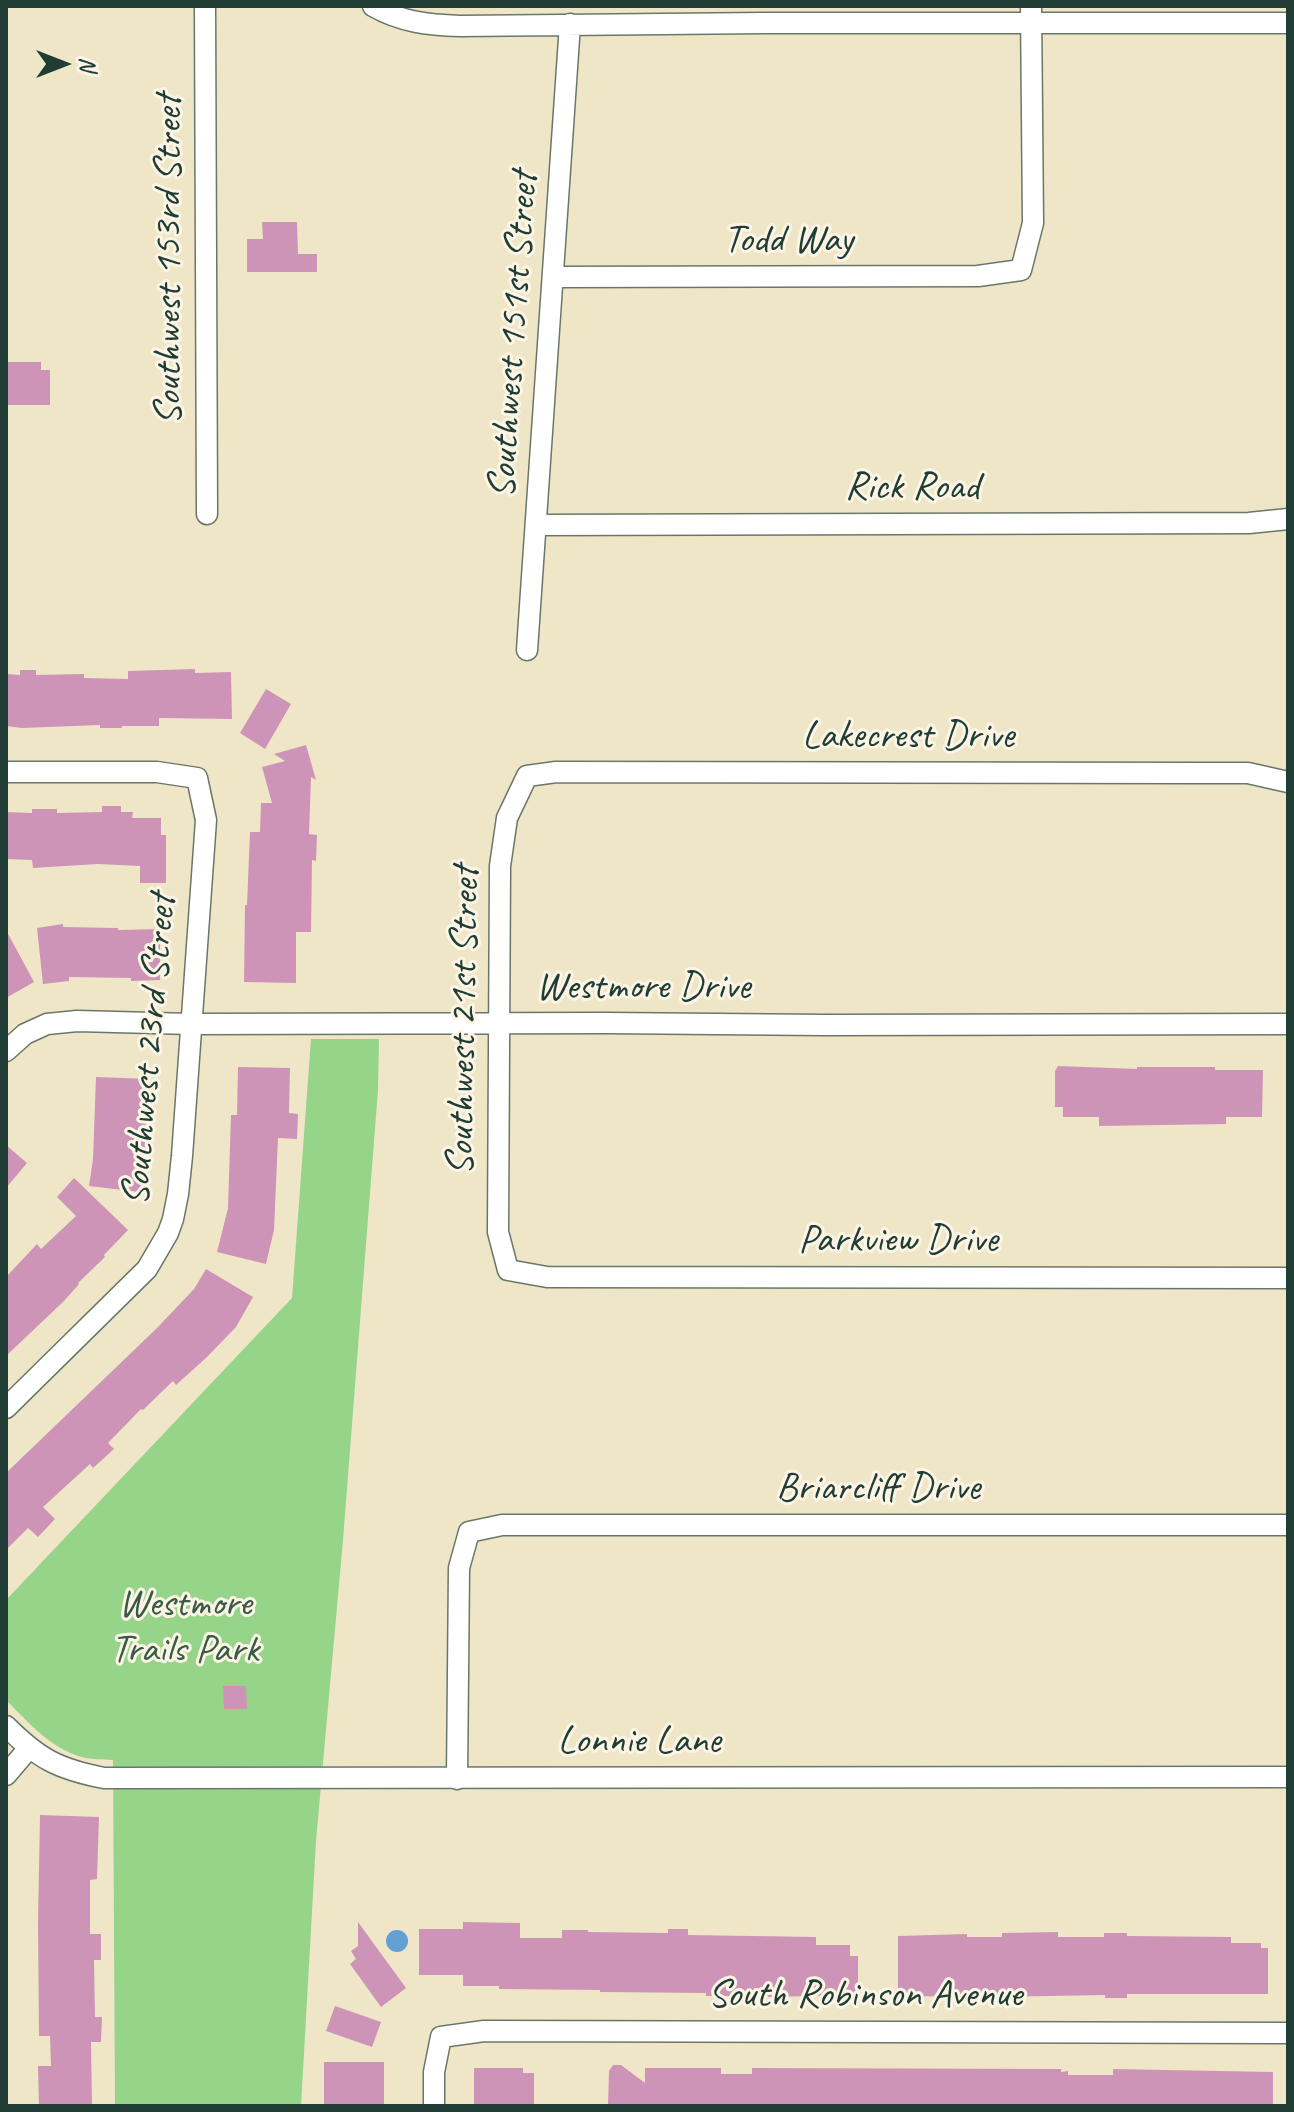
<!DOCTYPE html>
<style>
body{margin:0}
#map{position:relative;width:1294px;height:2112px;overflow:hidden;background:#efe6c8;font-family:Caveat,sans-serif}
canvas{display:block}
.frame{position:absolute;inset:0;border:8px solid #1f3d34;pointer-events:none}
.north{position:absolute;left:24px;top:24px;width:80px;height:80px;-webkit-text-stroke:6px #fcf5e5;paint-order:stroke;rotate:90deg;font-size:22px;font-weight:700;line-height:32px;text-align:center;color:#1f3d34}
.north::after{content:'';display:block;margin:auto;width:28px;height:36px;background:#1f3d34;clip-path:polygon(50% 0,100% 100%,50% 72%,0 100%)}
</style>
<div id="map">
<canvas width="1294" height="2112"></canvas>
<div class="frame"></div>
<div class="north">N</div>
</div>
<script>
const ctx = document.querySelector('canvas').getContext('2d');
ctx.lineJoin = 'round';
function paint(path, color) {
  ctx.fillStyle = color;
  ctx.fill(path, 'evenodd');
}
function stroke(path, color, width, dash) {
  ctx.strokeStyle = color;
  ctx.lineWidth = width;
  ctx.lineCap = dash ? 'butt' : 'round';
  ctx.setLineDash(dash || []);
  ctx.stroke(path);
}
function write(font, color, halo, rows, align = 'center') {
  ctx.font = font + ' Caveat,sans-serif';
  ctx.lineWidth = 6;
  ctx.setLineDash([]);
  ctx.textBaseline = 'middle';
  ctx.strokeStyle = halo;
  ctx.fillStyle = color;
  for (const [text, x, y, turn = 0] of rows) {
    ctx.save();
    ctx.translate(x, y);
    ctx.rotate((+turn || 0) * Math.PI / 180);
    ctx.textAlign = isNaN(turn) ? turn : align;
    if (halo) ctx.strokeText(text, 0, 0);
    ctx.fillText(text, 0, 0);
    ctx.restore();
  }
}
paint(new Path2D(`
 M 311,1039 L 379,1039 L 378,1090 L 343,1540 L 316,1841 L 301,2106 L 115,2106 L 113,1760 C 103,1759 92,1760 82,1757 C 50,1748 29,1723 6,1700 L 6,1600 L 292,1298 Z`), '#96d489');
paint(new Path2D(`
 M386 1941a11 11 0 1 1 22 0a11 11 0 1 1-22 0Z`), '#629fd3');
paint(new Path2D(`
 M 262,222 L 297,222 L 298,254 L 317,254 L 317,272 L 247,272 L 247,239 L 263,239 Z
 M 6,362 L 41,362 L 41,370 L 50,370 L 50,405 L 6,405 Z
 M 195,669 L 195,673 L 231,672 L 232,719 L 159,718 L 159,726 L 122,726 L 122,728 L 100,728 L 100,725 L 22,728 L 6,726 L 6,674 L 20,675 L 20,670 L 36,670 L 36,675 L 84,674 L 84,678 L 128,679 L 128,671 Z
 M 266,689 L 291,704 L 265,749 L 240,733 Z
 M 306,745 L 316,780 L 311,777 L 309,834 L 317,835 L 316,861 L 312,860 L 311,932 L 296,932 L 296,983 L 244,982 L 245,905 L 247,905 L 250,832 L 260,832 L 261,803 L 272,803 L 262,767 L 285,761 L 274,754 Z
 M 102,806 L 121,806 L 121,812 L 133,812 L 132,818 L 161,818 L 161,835 L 166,835 L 166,883 L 140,883 L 140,866 L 98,864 L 33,868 L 32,860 L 6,859 L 6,812 L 32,813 L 32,809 L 57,809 L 57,813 L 102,812 Z
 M 63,924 L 63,927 L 118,928 L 118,930 L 160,929 L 160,980 L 131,981 L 131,978 L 69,977 L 69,981 L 43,984 L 37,928 Z
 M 6,930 L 34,982 L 6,998 Z
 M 1058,1066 L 1137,1069 L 1137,1067 L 1215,1067 L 1215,1070 L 1263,1070 L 1262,1117 L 1226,1117 L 1226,1124 L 1099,1126 L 1099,1117 L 1063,1117 L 1063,1107 L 1055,1107 L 1055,1071 Z
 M 238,1067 L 290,1068 L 289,1113 L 298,1114 L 297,1139 L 278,1138 L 274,1230 L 266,1264 L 217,1252 L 228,1208 L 231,1115 L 237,1115 Z
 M 96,1077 L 149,1079 L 148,1109 L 146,1108 L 145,1151 L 140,1192 L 89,1186 L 93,1159 Z
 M 6,1145 L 27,1163 L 6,1188 Z
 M 74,1178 L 128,1230 L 104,1255 L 105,1257 L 78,1283 L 79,1284 L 64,1301 L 6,1356 L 6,1277 L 37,1244 L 41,1249 L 76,1216 L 57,1197 Z
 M 206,1269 L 253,1297 L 236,1327 L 207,1357 L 176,1385 L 173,1381 L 143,1410 L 141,1409 L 108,1443 L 114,1449 L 93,1468 L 90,1464 L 43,1507 L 55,1519 L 38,1537 L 28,1528 L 6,1550 L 6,1473 L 157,1328 L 194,1289 Z
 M 223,1686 L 246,1686 L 247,1709 L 224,1709 Z
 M 40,1815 L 99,1817 L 97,1879 L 90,1880 L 90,1934 L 101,1934 L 101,1960 L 94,1960 L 95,2017 L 102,2017 L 101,2042 L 91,2042 L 92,2106 L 39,2106 L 38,2066 L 51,2066 L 50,2036 L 39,2036 L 38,1922 Z
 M 358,1922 L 406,1988 L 381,2007 L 350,1964 L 356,1959 L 351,1951 L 358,1946 Z
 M 463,1922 L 520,1923 L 520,1938 L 562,1938 L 562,1930 L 588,1930 L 588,1932 L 668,1933 L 668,1929 L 688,1929 L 688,1935 L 816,1937 L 816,1945 L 850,1945 L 850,1956 L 858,1956 L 858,1995 L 768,1997 L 768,1996 L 706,1996 L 706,1993 L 600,1992 L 600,1990 L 499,1989 L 499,1986 L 463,1986 L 463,1975 L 419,1975 L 419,1929 L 463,1929 Z
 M 1058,1932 L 1058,1937 L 1104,1937 L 1104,1933 L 1127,1933 L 1127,1936 L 1231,1937 L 1231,1943 L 1261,1943 L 1261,1948 L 1268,1948 L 1268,1994 L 1127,1994 L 1127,1998 L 1105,1998 L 1105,1995 L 993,1997 L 898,1996 L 898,1936 L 967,1934 L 967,1937 L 1002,1937 L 1002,1933 Z
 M 335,2006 L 381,2022 L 372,2047 L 326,2031 Z
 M 324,2062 L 384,2062 L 384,2106 L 324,2106 Z
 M 613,2065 L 621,2065 L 645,2083 L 645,2068 L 721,2068 L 721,2074 L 752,2074 L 752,2068 L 1061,2069 L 1061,2072 L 1068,2071 L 1068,2075 L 1113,2075 L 1113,2069 L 1273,2072 L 1273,2106 L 608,2106 L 609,2071 Z
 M 474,2068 L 523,2068 L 523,2073 L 534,2073 L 534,2106 L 474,2106 Z`), '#ce94b7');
const minor = new Path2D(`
 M 205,6 L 207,514
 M 373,6 C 401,22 428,25 460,26 L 765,23 L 1288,23
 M 554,277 L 978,276 L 1021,270 L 1033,223 L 1031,6
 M 537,525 L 1249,523 L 1288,519
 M 527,650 L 570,24
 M 6,772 L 157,772 L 197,778 L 206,820 L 182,1156 L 178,1194 L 173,1219 L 168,1233 L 147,1269 L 6,1408
 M 1288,782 L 1248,773 L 1198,773 L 556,772 L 527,776 L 507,818 L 500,866 L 498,1232 L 508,1270 L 547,1277 L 1288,1278
 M 6,1051 L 25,1034 L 47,1024 L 77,1021 L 191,1024 L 606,1023 L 825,1025 L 1288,1024
 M 6,1726 C 39,1759 58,1769 104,1778 L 1288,1777
 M 6,1775 L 29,1748
 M 457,1779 L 459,1568 L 469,1532 L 502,1525 L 1288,1525
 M 434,2106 L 434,2072 L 441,2037 L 484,2031 L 1288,2033`);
stroke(minor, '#687868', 23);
stroke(minor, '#fff', 20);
write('40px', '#1f3d34', '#fcf5e5', [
 ["Todd Way",788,241],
 ["Southwest 153rd Street",170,260,-90],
 ["Southwest 151st Street",514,335,-86],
 ["Rick Road",912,488],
 ["Lakecrest Drive",908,737],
 ["Westmore Drive",643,988],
 ["Southwest 21st Street",464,1021,-89],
 ["Southwest 23rd Street",150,1050,-85],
 ["Parkview Drive",898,1241],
 ["Briarcliff Drive",878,1489],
 ["Lonnie Lane",639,1742],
 ["South Robinson Avenue",865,1996]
]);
write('40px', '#375b45', '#fcf5e5', [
 ["Westmore",185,1605],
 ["Trails Park",185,1651]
]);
</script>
